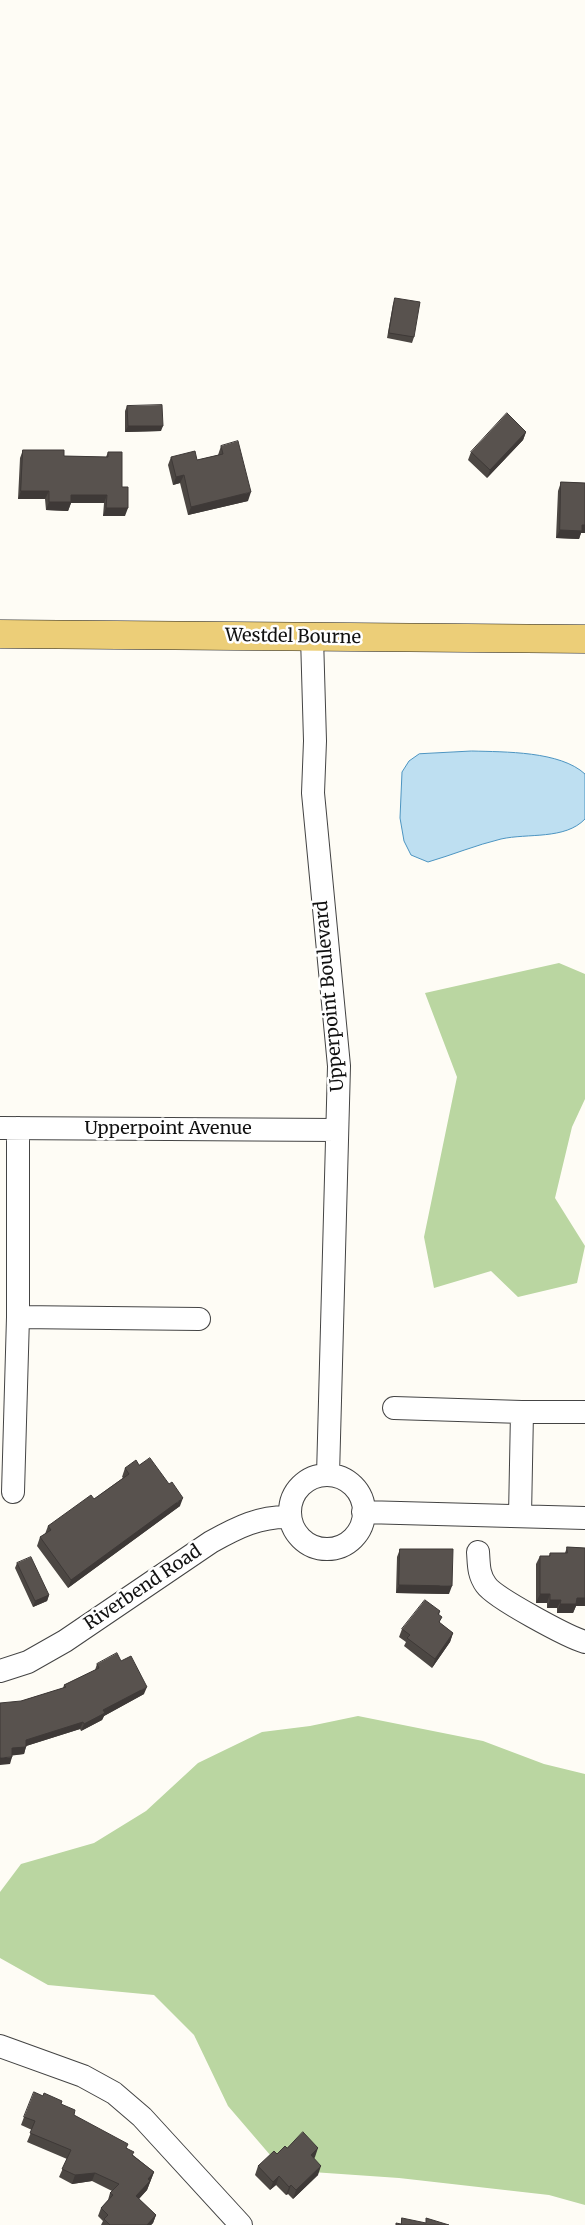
<!DOCTYPE html>
<style>
body{margin:0}
canvas{display:block;background:#fefcf5}
</style>
<canvas width="585" height="2225"></canvas>
<script>
const ctx = document.querySelector('canvas').getContext('2d');
ctx.lineJoin = 'round';
function paint(path, color) {
  ctx.fillStyle = color;
  ctx.fill(path, 'evenodd');
}
function stroke(path, color, width, dash) {
  ctx.strokeStyle = color;
  ctx.lineWidth = width;
  ctx.lineCap = dash ? 'butt' : 'round';
  ctx.setLineDash(dash || []);
  ctx.stroke(path);
}
function write(font, color, halo, rows, align = 'center') {
  ctx.font = font + ' Merriweather,serif';
  ctx.lineWidth = 5;
  ctx.setLineDash([]);
  ctx.textBaseline = 'middle';
  ctx.strokeStyle = halo;
  ctx.fillStyle = color;
  for (const [text, x, y, turn = 0] of rows) {
    ctx.save();
    ctx.translate(x, y);
    ctx.rotate((+turn || 0) * Math.PI / 180);
    ctx.textAlign = isNaN(turn) ? turn : align;
    if (halo) ctx.strokeText(text, 0, 0);
    ctx.fillText(text, 0, 0);
    ctx.restore();
  }
}
paint(new Path2D(`
 M 559,963 L 585,974 L 585,1099 L 572,1127 L 555,1198 L 585,1246 L 577,1283 L 518,1297 L 491,1271 L 434,1288 L 424,1237 L 457,1077 L 425,993 Z
 M 358,1716 L 483,1741 L 544,1764 L 585,1774 L 585,2205 L 549,2195 L 399,2178 L 283,2170 L 228,2106 L 194,2035 L 154,1995 L 48,1985 L 0,1958 L 0,1892 L 21,1864 L 94,1843 L 146,1811 L 198,1763 L 262,1732 L 310,1726 Z`), '#bad6a1');
const water = new Path2D(`
 M 472,751 C 505,752 560,751 585,774 L 585,819 C 565,840 528,833 501,839 C 476,845 452,855 428,862 L 411,855 L 404,841 L 400,818 L 402,772 L 409,761 L 419,754 Z`);
paint(water, '#bedff1');
stroke(water, '#4c94c1', 1);
const minor = new Path2D(`
 M 312,637 L 315,741 L 313,793 L 339,1066 L 328,1475
 M 0,1128 L 337,1130
 M 18,1317 L 199,1319
 M 394,1408 L 522,1412 L 520,1516
 M 522,1412 L 585,1412
 M290 1512a37 37 0 1 1 74 0a37 37 0 1 1-74 0Z
 M 13,1492 L 18,1317 L 18,1128
 M 363,1512 L 585,1518
 M 478,1552 C 479,1564 478,1574 486,1585 C 495,1598 568,1637 585,1642
 M 0,1671 L 28,1662 L 65,1641 L 211,1542 C 238,1527 260,1516 290,1517
 M 0,2046 L 83,2076 L 114,2093 L 142,2117 L 241,2225`);
const major = new Path2D(`
 M 0,634 L 585,639`);
stroke(minor, '#444', 24);
stroke(major, '#222', 29);
stroke(minor, '#fff', 22);
stroke(major, '#ecce78', 28);
paint(new Path2D(`
 M 395,298 L 414,337 L 412,343 L 387,338 L 393,304 Z
 M 127,406 L 161,431 L 125,432 L 125,411 Z
 M 526,432 L 523,440 L 487,478 L 468,460 L 471,452 Z
 M 221,446 L 248,501 L 188,515 L 180,483 L 173,485 L 168,465 L 171,457 L 197,460 L 218,455 Z
 M 23,450 L 64,456 L 106,457 L 108,452 L 122,487 L 125,516 L 103,516 L 104,503 L 71,503 L 68,511 L 46,510 L 45,499 L 18,499 L 20,458 Z
 M 561,482 L 585,483 L 585,533 L 581,533 L 579,539 L 556,538 L 558,491 Z
 M 139,1465 L 180,1506 L 68,1588 L 37,1546 L 40,1537 L 45,1534 L 48,1526 L 94,1499 L 123,1478 L 122,1477 L 125,1468 Z
 M 567,1547 L 585,1548 L 585,1606 L 576,1606 L 573,1613 L 557,1613 L 557,1608 L 547,1608 L 547,1603 L 536,1603 L 536,1564 L 540,1556 L 549,1556 L 550,1553 L 565,1553 Z
 M 400,1549 L 449,1594 L 396,1593 L 397,1557 Z
 M 17,1563 L 49,1595 L 47,1601 L 33,1607 L 15,1568 Z
 M 440,1611 L 439,1615 L 440,1623 L 453,1633 L 450,1642 L 432,1668 L 404,1646 L 406,1642 L 399,1637 L 402,1629 Z
 M 121,1661 L 144,1694 L 104,1716 L 102,1720 L 81,1731 L 80,1729 L 26,1746 L 24,1754 L 12,1755 L 10,1764 L 21,1701 L 63,1688 L 64,1685 L 95,1670 L 97,1664 Z
 M 61,2104 L 74,2115 L 127,2148 L 133,2155 L 154,2172 L 147,2190 L 139,2199 L 156,2215 L 153,2223 L 151,2225 L 101,2225 L 103,2221 L 98,2216 L 101,2208 L 108,2200 L 110,2193 L 112,2191 L 92,2181 L 72,2184 L 59,2177 L 67,2159 L 27,2142 L 32,2130 L 21,2125 L 24,2117 Z
 M 287,2148 L 315,2157 L 314,2158 L 318,2175 L 293,2199 L 288,2194 L 286,2195 L 276,2185 L 270,2190 L 255,2175 L 258,2166 Z`), '#4c4743');
paint(new Path2D(`
 M 128,426 L 163,426 L 161,431 L 125,432 Z
 M 526,432 L 523,440 L 487,478 L 490,470 Z
 M 184,475 L 180,483 L 173,485 L 176,477 Z
 M 21,491 L 49,491 L 45,499 L 18,499 Z
 M 251,492 L 248,501 L 188,515 L 191,507 Z
 M 71,495 L 107,495 L 104,503 L 71,503 L 68,511 L 46,510 L 49,502 Z
 M 106,508 L 128,508 L 125,516 L 103,516 Z
 M 582,525 L 585,525 L 585,533 L 581,533 L 579,539 L 556,538 L 560,530 Z
 M 183,1498 L 180,1506 L 68,1588 L 71,1580 Z
 M 399,1585 L 452,1586 L 449,1594 L 396,1593 Z
 M 540,1594 L 550,1594 L 547,1603 L 536,1603 Z
 M 49,1595 L 47,1601 L 33,1607 L 35,1601 Z
 M 577,1598 L 585,1598 L 585,1606 L 576,1606 L 573,1613 L 557,1613 L 560,1604 Z
 M 550,1600 L 561,1600 L 557,1608 L 547,1608 Z
 M 453,1633 L 450,1642 L 432,1668 L 435,1659 Z
 M 147,1687 L 144,1694 L 104,1716 L 102,1720 L 81,1731 L 84,1724 L 103,1710 Z
 M 83,1722 L 80,1729 L 23,1747 L 26,1740 Z
 M 26,1747 L 24,1754 L 9,1756 L 12,1748 Z
 M 12,1757 L 10,1764 L 0,1765 L 0,1758 Z
 M 318,2148 L 315,2157 L 308,2164 L 311,2155 Z
 M 321,2166 L 318,2175 L 293,2199 L 296,2190 Z
 M 154,2172 L 147,2190 L 133,2205 L 136,2196 L 148,2179 Z
 M 95,2173 L 92,2181 L 72,2184 L 75,2175 Z
 M 279,2176 L 276,2185 L 270,2190 L 273,2182 Z
 M 291,2185 L 288,2194 L 286,2195 L 289,2187 Z
 M 156,2215 L 153,2223 L 151,2225 L 147,2225 Z`), '#3e3937');
const building = new Path2D(`
 M 395,298 L 420,302 L 414,337 L 389,333 Z
 M 162,405 L 163,426 L 128,426 L 127,406 Z
 M 507,413 L 526,432 L 490,470 L 471,452 Z
 M 238,441 L 251,492 L 191,507 L 184,475 L 176,477 L 171,457 L 195,451 L 197,460 L 223,454 L 221,446 Z
 M 23,450 L 64,450 L 64,456 L 108,457 L 108,452 L 122,452 L 122,487 L 128,487 L 128,508 L 106,508 L 107,495 L 71,495 L 71,502 L 49,502 L 49,491 L 21,491 Z
 M 561,482 L 585,483 L 585,525 L 582,525 L 582,531 L 560,530 Z
 M 150,1458 L 169,1484 L 172,1482 L 183,1498 L 71,1580 L 40,1537 L 51,1530 L 48,1526 L 91,1495 L 94,1499 L 129,1474 L 125,1468 L 136,1460 L 139,1465 Z
 M 567,1547 L 585,1548 L 585,1598 L 577,1598 L 576,1604 L 560,1604 L 561,1600 L 550,1600 L 550,1594 L 540,1594 L 540,1556 L 550,1556 L 550,1553 L 567,1553 Z
 M 400,1549 L 453,1549 L 452,1586 L 399,1585 Z
 M 31,1557 L 49,1595 L 35,1601 L 17,1563 Z
 M 425,1600 L 440,1611 L 438,1614 L 442,1617 L 439,1622 L 453,1633 L 435,1659 L 407,1638 L 410,1635 L 402,1629 Z
 M 117,1653 L 121,1661 L 131,1656 L 147,1687 L 103,1710 L 105,1713 L 84,1724 L 83,1722 L 26,1740 L 26,1747 L 12,1748 L 12,1757 L 0,1758 L 0,1703 L 21,1701 L 66,1687 L 64,1685 L 99,1668 L 97,1664 Z
 M 34,2092 L 43,2096 L 44,2093 L 62,2101 L 61,2104 L 75,2110 L 74,2115 L 128,2144 L 126,2148 L 134,2152 L 132,2155 L 154,2172 L 148,2179 L 150,2181 L 136,2196 L 156,2215 L 147,2225 L 110,2225 L 104,2219 L 108,2215 L 101,2208 L 113,2195 L 110,2193 L 119,2184 L 95,2173 L 75,2175 L 62,2169 L 71,2150 L 30,2133 L 35,2121 L 24,2117 Z
 M 303,2132 L 318,2148 L 311,2155 L 321,2166 L 296,2190 L 291,2185 L 289,2187 L 279,2176 L 273,2182 L 258,2166 L 274,2151 L 277,2154 L 285,2146 L 287,2148 Z
 M 402,2218 L 426,2223 L 426,2218 L 449,2225 L 396,2225 L 396,2223 L 401,2224 Z`);
paint(building, '#58524e');
stroke(building, '#3e3937', 1);
write('18px', '#111', '#fff', [
 ["Westdel Bourne",293,637,1],
 ["Upperpoint Boulevard",330,996,-95],
 ["Upperpoint Avenue",168,1129],
 ["Riverbend Road",143,1588,-34]
]);
</script>
